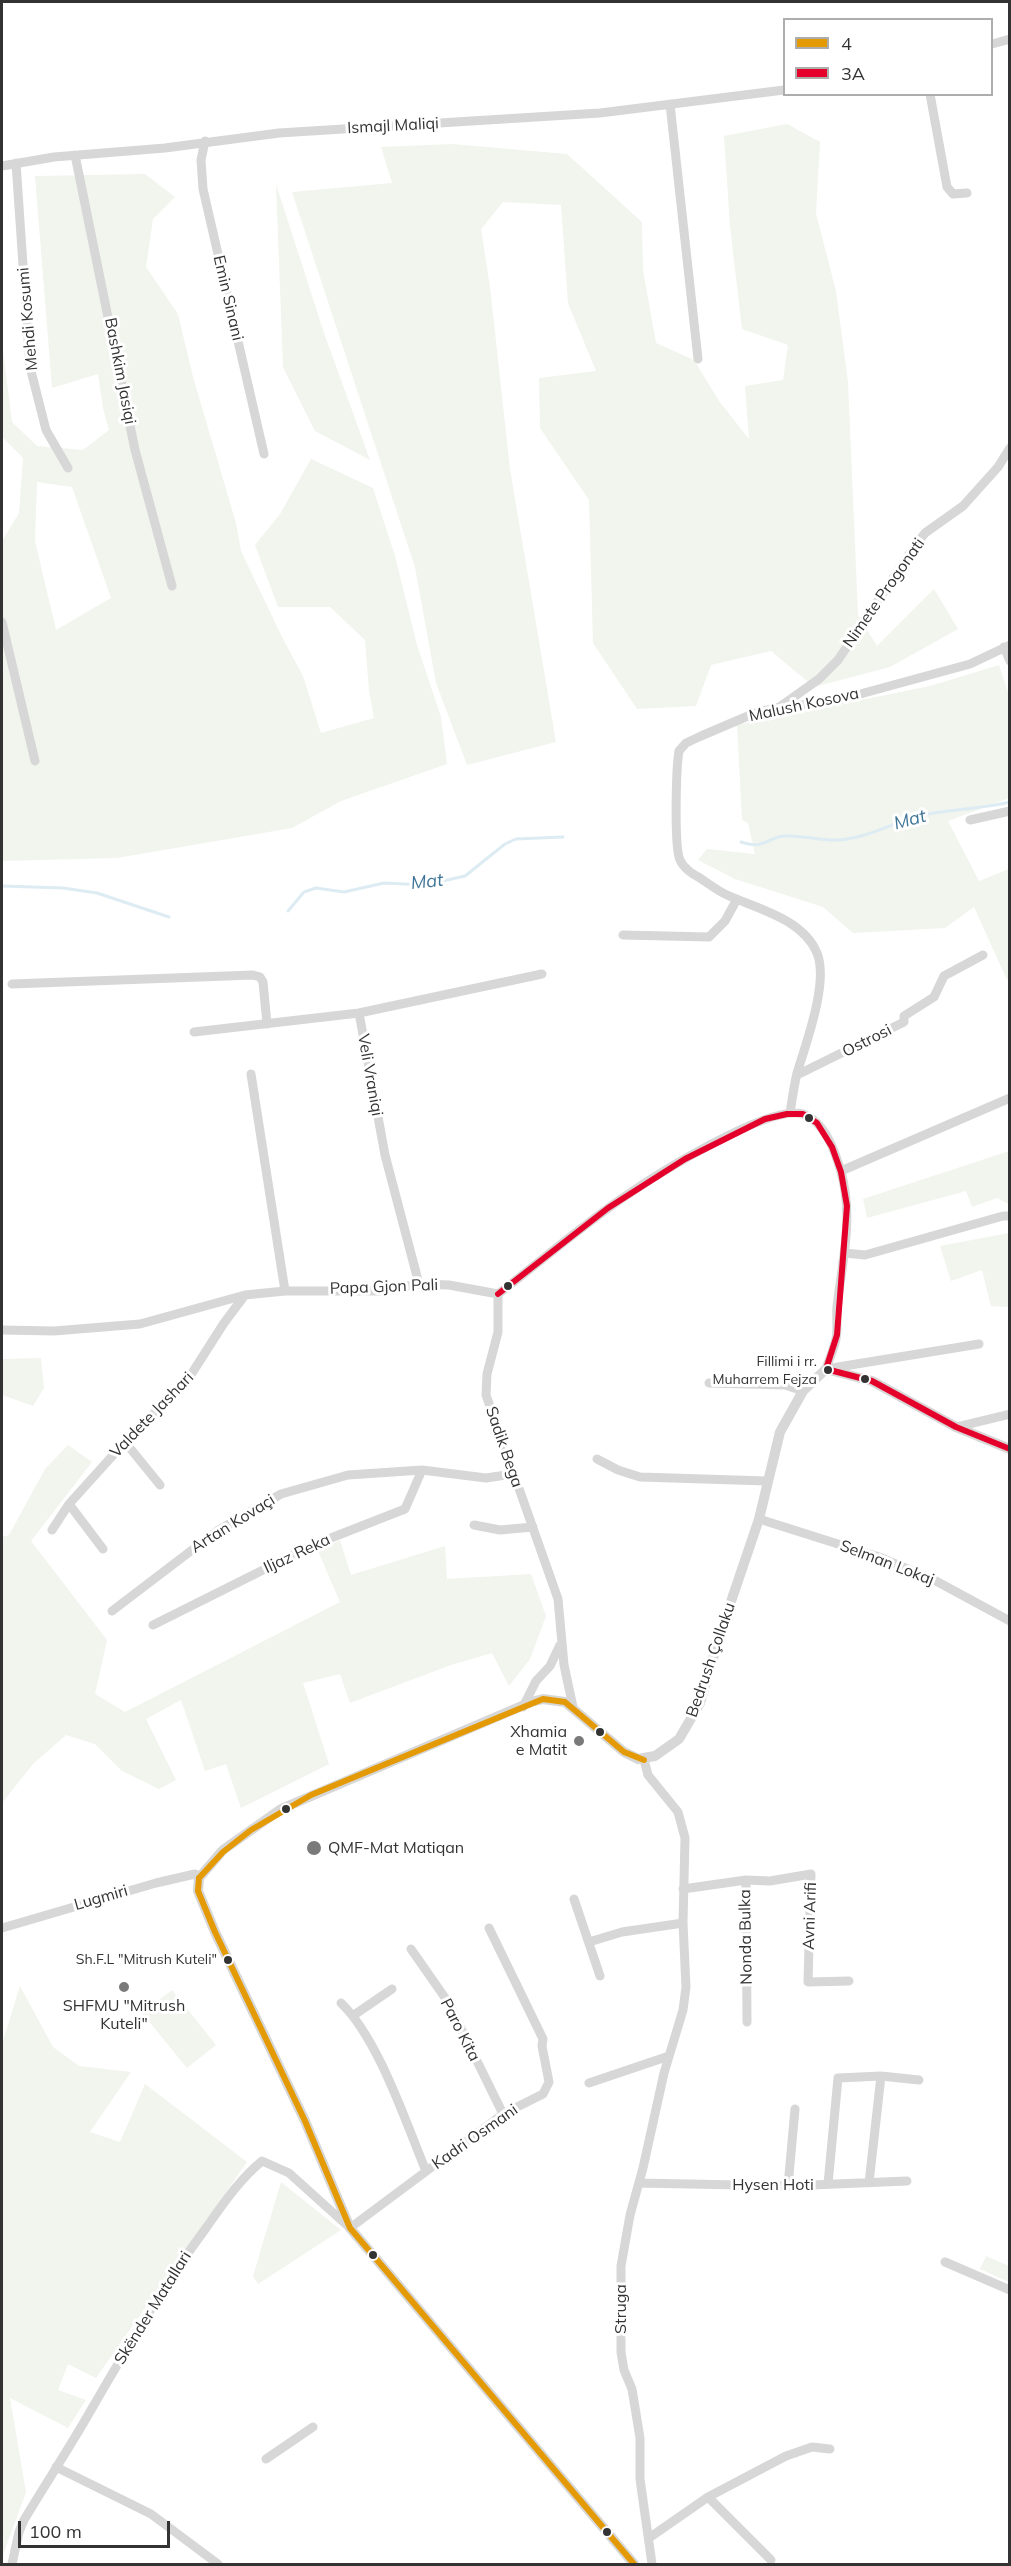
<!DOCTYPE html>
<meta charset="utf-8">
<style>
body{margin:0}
#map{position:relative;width:1011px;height:2566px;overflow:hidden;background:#fff;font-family:Mulish,sans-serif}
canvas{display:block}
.frame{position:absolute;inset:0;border:3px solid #333;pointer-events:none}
.legend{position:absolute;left:783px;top:18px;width:210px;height:78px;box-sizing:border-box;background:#fff;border:2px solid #adadad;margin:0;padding:8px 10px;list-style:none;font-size:18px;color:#333}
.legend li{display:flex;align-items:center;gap:12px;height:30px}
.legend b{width:30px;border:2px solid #adadad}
.scale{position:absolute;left:18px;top:2521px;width:152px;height:27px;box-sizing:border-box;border:3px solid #333;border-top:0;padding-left:8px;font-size:18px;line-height:21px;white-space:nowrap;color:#333;-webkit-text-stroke:4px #fff;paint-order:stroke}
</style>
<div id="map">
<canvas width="1011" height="2566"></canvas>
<div class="frame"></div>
<ul class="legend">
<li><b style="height:8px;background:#e39a05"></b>4</li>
<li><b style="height:8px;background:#e4002b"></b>3A</li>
</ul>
<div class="scale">100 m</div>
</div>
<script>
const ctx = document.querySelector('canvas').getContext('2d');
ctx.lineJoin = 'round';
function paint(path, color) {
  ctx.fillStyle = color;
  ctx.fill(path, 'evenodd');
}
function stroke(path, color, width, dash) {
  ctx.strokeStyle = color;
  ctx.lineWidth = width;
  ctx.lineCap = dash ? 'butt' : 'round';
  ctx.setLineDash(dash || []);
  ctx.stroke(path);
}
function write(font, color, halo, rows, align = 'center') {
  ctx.font = font + ' Mulish,sans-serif';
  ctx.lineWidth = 6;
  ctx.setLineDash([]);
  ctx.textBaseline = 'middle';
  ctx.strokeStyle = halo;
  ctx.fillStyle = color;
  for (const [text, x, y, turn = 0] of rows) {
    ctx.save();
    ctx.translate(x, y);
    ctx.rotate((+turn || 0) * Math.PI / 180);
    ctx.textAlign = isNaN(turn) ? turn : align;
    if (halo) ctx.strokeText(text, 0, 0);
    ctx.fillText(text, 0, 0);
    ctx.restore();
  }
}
paint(new Path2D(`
 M 787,124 L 820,142 L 816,214 L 836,291 L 848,382 L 858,615 L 877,646 L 934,589 L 958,629 L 890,667 L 814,687 L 771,651 L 711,665 L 696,706 L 637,709 L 593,643 L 589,500 L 540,428 L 539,378 L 596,371 L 568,303 L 561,205 L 503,202 L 481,229 L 490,287 L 510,469 L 556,742 L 467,765 L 436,683 L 415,567 L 292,192 L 392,183 L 381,147 L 452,144 L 567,154 L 642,222 L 643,270 L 656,343 L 694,360 L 719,401 L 749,439 L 745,386 L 783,380 L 788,345 L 742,329 L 730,226 L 724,136 Z
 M 145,174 L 175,197 L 153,219 L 146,267 L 178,314 L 193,377 L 236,523 L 241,551 L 282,637 L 303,676 L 321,733 L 374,718 L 369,691 L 365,640 L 330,607 L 278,607 L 255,545 L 280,514 L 311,459 L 373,488 L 395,556 L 417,645 L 441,717 L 447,764 L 341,801 L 292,828 L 117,858 L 2,861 L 2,541 L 19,513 L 23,458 L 2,437 L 2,342 L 12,422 L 37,446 L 83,450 L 109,430 L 103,408 L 98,374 L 52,388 L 35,176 ZM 37,482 L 72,487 L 111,598 L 56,630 L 35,541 Z
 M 276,184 L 324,333 L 370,460 L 315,431 L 283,367 Z
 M 999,665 L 1009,695 L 1009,798 L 948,821 L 979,881 L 1009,869 L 1009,979 L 1007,980 L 974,907 L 945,928 L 853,933 L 823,907 L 735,879 L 698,860 L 707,849 L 755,854 L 748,823 L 742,820 L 737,725 L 930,686 Z
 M 1009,1151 L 1009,1204 L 997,1198 L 972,1207 L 966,1191 L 867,1218 L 863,1199 Z
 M 1009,1233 L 1009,1307 L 991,1306 L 982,1270 L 951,1281 L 940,1246 Z
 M 41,1358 L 44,1388 L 33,1406 L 2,1395 L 2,1359 Z
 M 68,1445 L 92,1462 L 31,1541 L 107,1640 L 95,1694 L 125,1712 L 340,1602 L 318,1551 L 340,1540 L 351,1575 L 445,1546 L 447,1579 L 531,1574 L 546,1616 L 530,1659 L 509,1686 L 492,1653 L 451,1665 L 350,1703 L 340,1674 L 303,1683 L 329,1764 L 241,1808 L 226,1764 L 205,1771 L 181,1700 L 146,1719 L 176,1780 L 159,1789 L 122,1771 L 95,1744 L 66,1735 L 33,1764 L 2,1803 L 2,1537 L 9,1535 L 45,1469 Z
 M 20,1986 L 53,2047 L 79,2066 L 131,2072 L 90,2132 L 120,2142 L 145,2084 L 247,2162 L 96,2378 L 68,2364 L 58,2390 L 86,2400 L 68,2428 L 10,2398 L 26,2492 L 2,2558 L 2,2044 Z
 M 172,1990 L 216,2045 L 187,2068 L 142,2013 Z
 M 281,2182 L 341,2230 L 258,2284 L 253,2276 Z
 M 986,2256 L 1009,2266 L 1009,2282 L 980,2269 Z`), '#f1f5ed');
stroke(new Path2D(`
 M 741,842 C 766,850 765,838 784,836 C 803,835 821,841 839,840 C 869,838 895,821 923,815 C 952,809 981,809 1010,802
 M 2,886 L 63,888 L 97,893 L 169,917
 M 288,911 L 304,892 L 316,888 L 344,892 L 384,883 L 425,885 L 465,876 L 505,844 L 516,839 L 563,837`), '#ddebf3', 3);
stroke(new Path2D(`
 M 992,44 L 1010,39
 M 930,94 L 947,187 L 953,194 L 967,193
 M 670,104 L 698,359
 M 205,141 L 201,160 L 203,189 L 264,454
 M 75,155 L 135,450 L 172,586
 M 16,163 L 30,367 L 46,430 L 68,468
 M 2,166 L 54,157 L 165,148 L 279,133 L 600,113 L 784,90
 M 2,622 L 35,761
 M 1004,647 L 1010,661
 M 781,706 L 819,679 L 838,660 L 910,553 L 925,533 L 963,506 L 998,467 L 1010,448
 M 970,820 L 1010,811
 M 623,935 L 709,937 L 725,921 L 737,899
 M 12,984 L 253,975 L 260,977 L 263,982 L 267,1024
 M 359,1013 L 385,1155 L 419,1284
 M 194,1032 L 359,1013 L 542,974
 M 251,1074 L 285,1291
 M 797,1075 L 904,1022 L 904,1016 L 934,997 L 944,976 L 983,955
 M 790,1113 C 792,1100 794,1086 797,1073 C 806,1043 829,982 817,953 C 803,919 758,909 727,895 C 718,891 709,884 700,878 C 693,874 684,869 680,860 C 674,847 676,768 679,751 L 686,743 L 701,736 L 755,713 L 779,707 L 831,702 L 970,664 L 1010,645
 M 841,1171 L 1010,1098
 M 845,1253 L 865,1255 L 1003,1216 L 1010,1216
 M 498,1294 L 498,1332 L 487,1374 L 486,1395 L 558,1599 L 564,1665 L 573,1707
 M 2,1330 L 54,1331 L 140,1324 L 245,1295 L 285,1291 L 379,1291 L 419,1284 L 449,1285 L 498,1294 C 540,1262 580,1227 624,1197 C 654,1176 770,1103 803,1114 C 825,1122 835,1151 841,1172 C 854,1217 842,1262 837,1307 C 836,1317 838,1329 836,1339 C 834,1349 829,1359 826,1369 L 979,1344
 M 709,1383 L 785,1385 L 803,1391
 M 956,1427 L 1010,1414
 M 125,1442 L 160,1485
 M 597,1459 L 618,1470 L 640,1477 L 767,1481
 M 69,1504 L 103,1549
 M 759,1519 L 879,1557 L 936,1581 L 1010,1621
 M 474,1525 L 500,1530 L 533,1527
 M 52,1530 L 69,1504 L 125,1442 L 187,1381 L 224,1323 L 245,1295
 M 112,1611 L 217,1531 L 281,1494 L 348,1475 L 422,1470 L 486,1478 L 513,1474
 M 153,1625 L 313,1545 L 405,1509 L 422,1470
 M 523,1707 L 536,1681 L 550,1666 L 560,1645
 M 644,1760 L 648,1775 L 678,1812 L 685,1838 L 683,1923 L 686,1987 L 683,2010 L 664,2073 L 643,2168 L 630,2215 L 621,2266 L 621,2352 L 624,2370 L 632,2389 L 640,2438 L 640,2479 L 652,2564
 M 746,1880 L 747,2022
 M 683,1889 L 746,1880 L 770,1881 L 811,1874 L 808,1982 L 849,1981
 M 574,1899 L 600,1976
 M 2,1928 L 156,1883 L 195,1874 L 199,1878
 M 589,1942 L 622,1932 L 683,1923
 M 411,1949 L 448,2002 L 503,2114
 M 341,2003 C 378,2038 406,2123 426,2171
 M 354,2015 L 392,1989
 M 589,2083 L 669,2056
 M 639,2183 L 788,2186 L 907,2181
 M 869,2183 L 881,2076
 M 828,2184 L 838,2078 L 881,2076 L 919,2080
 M 788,2186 L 795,2109
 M 945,2262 L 1010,2290
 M 266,2459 L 313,2427
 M 56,2467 L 151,2514 L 218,2564
 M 708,2497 L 771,2560
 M 649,2538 L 708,2497 L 786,2456 L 812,2447 L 830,2449
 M 12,2564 L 19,2532 L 24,2520 C 46,2483 70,2447 91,2410 C 127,2348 163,2286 206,2228 C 223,2204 239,2180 262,2161 L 289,2173 L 350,2228 L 503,2114 L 543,2094 L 549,2082 L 542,2046 L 543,2039 L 489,1928`), '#d7d7d7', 9);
stroke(new Path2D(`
 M 634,2564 L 350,2228 L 305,2121 L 215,1932 L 198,1891 L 199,1878 L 223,1850 L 281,1809 L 531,1702 L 543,1699 L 565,1702 L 624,1752 L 638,1759 L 655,1756 L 679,1739 L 700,1703 L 720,1634 L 759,1519 L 780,1432 L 803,1391 L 826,1369 L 872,1381 L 956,1427 L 1010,1449`), '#d7d7d7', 10);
stroke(new Path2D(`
 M 199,1878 L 198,1891 L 215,1932 L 305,2121 L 350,2228 L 634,2564
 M 199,1878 L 223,1852 L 251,1830 L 311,1795 L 543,1699 L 565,1702 L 624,1752 L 644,1760`), '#e39a05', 6);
stroke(new Path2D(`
 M 498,1294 L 608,1208 L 685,1159 L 765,1119 L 787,1114 L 803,1114 L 817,1123 L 832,1147 L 841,1172 L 847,1206 L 837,1335 L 826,1369
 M 826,1369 L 872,1381 L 956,1427 L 1010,1449`), '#e4002b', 6);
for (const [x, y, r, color] of [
 [809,1118,5,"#333"],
 [508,1286,5,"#333"],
 [828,1370,5,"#333"],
 [865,1379,5,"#333"],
 [600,1732,5,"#333"],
 [579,1741,6,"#7a7a7a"],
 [286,1809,5,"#333"],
 [314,1848,8,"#7a7a7a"],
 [228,1960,5,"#333"],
 [124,1987,6,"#7a7a7a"],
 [373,2255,5,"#333"],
 [607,2532,5,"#333"]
]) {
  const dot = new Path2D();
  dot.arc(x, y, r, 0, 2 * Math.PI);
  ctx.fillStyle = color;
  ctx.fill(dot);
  stroke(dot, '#fff', 2);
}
write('14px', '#333', '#fff', [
 ["Fillimi i rr.",817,1362],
 ["Muharrem Fejza",817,1380],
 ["Sh.F.L \"Mitrush Kuteli\"",217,1960]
], 'right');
write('16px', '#333', '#fff', [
 ["Ismajl Maliqi",393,126,-3],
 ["Emin Sinani",228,298,77],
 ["Mehdi Kosumi",28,319,-95],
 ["Bashkim Jasiqi",120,371,79],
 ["Nimete Progonati",884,593,-55],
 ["Malush Kosova",804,705,-12],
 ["Ostrosi",867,1041,-27],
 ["Veli Vraniqi",370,1075,80],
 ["Papa Gjon Pali",384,1287,-2],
 ["Valdete Jashari",152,1415,-46],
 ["Sadik Bega",504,1447,71],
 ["Artan Kovaçi",233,1524,-32],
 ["Iljaz Reka",297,1554,-25],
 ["Selman Lokaj",887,1563,21],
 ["Bedrush Çollaku",711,1660,-71],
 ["Lugmiri",101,1898,-16],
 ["Avni Arifi",810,1916,-88],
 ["Nonda Bulka",746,1937,-91],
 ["Paro Kita",460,2030,63],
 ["Kadri Osmani",475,2137,-35],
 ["Hysen Hoti",773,2185],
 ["Skënder Matallari",153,2308,-58],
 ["Struga",621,2309,-90]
]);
write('16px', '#333', '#fff', [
 ["Xhamia",567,1732],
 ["e Matit",567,1750],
 ["QMF-Mat Matiqan",328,1848,"left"],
 ["SHFMU \"Mitrush",124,2006,"center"],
 ["Kuteli\"",124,2024,"center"]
], 'right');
write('italic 18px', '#3f7597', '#fff', [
 ["Mat",910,820,-15],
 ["Mat",427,882,-6]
]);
</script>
